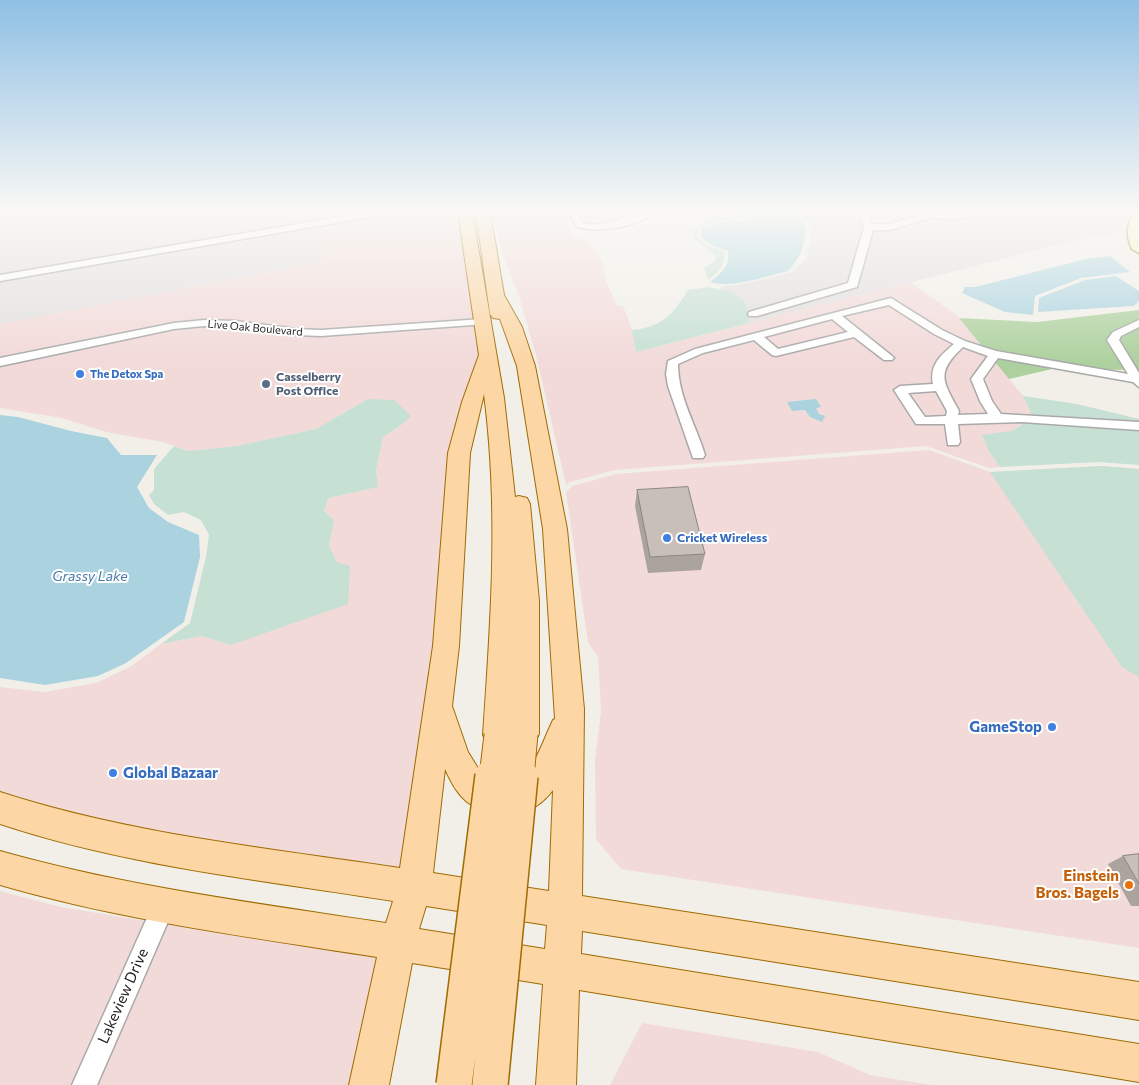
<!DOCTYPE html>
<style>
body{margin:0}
canvas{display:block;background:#f2efe9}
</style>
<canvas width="1139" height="1085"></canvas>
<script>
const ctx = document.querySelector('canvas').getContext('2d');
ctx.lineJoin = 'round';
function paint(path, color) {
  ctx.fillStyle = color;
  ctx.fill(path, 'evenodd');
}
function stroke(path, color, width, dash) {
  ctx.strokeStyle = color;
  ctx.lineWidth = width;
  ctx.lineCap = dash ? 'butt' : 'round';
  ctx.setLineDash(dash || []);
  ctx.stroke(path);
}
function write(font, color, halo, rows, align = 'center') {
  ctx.font = font + ' Commissioner,sans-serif';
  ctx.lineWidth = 4;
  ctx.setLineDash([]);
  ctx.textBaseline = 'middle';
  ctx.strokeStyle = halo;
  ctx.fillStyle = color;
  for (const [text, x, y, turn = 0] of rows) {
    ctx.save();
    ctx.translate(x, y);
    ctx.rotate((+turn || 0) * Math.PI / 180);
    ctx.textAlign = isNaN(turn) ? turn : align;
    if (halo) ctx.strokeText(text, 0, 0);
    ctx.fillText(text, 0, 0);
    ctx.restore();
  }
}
paint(new Path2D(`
 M 10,212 L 340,212 L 339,214 L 312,220 L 312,222 L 215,237 L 0,275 L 0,217 Z
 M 576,212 L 643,212 L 597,227 L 584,224 Z
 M 805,212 L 859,212 L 864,226 L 848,283 L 747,312 L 745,303 L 718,289 L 724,286 L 739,285 L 792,272 L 807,258 L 811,234 L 809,219 L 804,213 Z
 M 867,212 L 966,212 L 949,214 L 930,213 L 906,220 L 871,221 Z
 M 986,212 L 1139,212 L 1130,222 L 1128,232 L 1098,235 L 749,323 L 747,313 L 753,317 L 857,288 L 873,229 L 893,229 L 931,218 L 962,218 Z
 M 313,226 L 325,261 L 0,324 L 0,280 Z`), '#e0dfdf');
paint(new Path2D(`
 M 392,212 L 459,212 L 473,320 L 322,330 L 237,321 L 206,320 L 175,323 L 0,359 L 0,324 L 324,261 L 313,226 Z
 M 492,212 L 562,212 L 567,218 L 573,236 L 588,242 L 596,251 L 603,265 L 606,281 L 617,306 L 623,306 L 632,329 L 636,352 L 910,282 L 958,316 L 1023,396 L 1033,418 L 1026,421 L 1011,431 L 982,435 L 988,450 L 1000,467 L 989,468 L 926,446 L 615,470 L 570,482 L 566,485 L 537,359 L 520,299 L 503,256 Z
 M 203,326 L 233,327 L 294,335 L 320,336 L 474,326 L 481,359 L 438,646 L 406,874 L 187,841 L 0,796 L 0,687 L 44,692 L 96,683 L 130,667 L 161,644 L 202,636 L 231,645 L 337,562 L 329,546 L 334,520 L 324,511 L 328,498 L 378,487 L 376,470 L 383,437 L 400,426 L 368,399 L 316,429 L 237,446 L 189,451 L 163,442 L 106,432 L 62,418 L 0,408 L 0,365 L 174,329 Z
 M 929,450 L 990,472 L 1101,466 L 1139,469 L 1139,948 L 621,869 L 596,839 L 595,761 L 601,711 L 598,657 L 588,642 L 566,492 L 572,486 L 616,474 Z
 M 0,891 L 61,907 L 146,921 L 72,1085 L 0,1085 Z
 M 166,924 L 384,956 L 358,1085 L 96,1085 Z
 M 642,1023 L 818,1052 L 870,1075 L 931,1085 L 610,1085 Z`), '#f2dad9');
paint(new Path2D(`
 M 1139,310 L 1139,370 L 1052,369 L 1009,379 L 959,318 L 1037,322 Z`), '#add19e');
paint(new Path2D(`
 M 756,212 L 806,214 L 810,221 L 782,214 L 713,222 L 698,228 L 698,238 L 708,246 L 724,251 C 726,264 718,273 708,280 L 704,268 L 714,262 L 717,257 L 694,238 L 692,232 L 706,220 Z
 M 709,287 L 733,293 L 745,303 L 749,323 L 636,352 L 632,330 C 663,327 673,314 688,290 Z
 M 1023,396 L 1077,404 L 1139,419 L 1139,465 L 1099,462 L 1000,467 L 988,450 L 982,435 L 1011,431 L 1033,418 Z
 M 368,399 L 394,400 L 411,416 L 400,426 L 383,437 L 376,470 L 378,487 L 328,498 L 324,511 L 334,520 L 329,546 L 337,562 L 350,566 L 348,604 L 231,645 L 202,636 L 161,644 L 147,654 L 190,623 L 206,557 L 209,535 L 201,520 L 184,512 L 168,515 L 154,504 L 149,495 L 154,490 L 154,469 L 174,446 L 189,451 L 237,446 L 316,429 Z
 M 1101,466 L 1139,469 L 1139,677 L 1122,667 L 990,472 Z`), '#c6e0d4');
paint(new Path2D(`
 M 783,216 L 796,218 L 805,223 C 806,243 802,256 788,271 C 767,276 731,289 710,282 C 721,274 731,265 728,251 L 710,244 L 701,237 L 701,229 L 715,224 Z
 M 1110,256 L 1130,272 L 1081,278 L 1035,296 L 1033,315 L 1005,312 L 962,293 L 965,287 L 975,287 L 1086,259 Z
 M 1116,276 L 1139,291 L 1139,301 L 1134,306 L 1038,312 L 1039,298 L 1085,280 Z
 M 816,399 L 821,407 L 816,408 L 819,414 L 825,416 L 822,422 L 810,417 L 805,410 L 792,411 L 787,402 Z
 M 0,415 L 18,417 L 71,431 L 107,438 L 121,455 L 157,455 L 137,487 L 149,508 L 168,522 L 199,535 L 200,557 L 184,622 L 126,663 L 98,676 L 45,685 L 0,678 Z`), '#aad3df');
const street = new Path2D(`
 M 0,212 L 9,212 L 0,217 Z
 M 368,212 L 385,212 L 381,215 L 0,281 L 0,275 Z
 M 568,212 L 576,212 L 583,223 C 611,230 630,209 655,212 C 638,227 599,233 577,227 Z
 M 859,212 L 867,212 L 872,224 L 889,224 L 933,212 L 951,214 L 966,212 L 982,212 L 978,215 L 951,220 L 934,217 L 889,230 L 873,230 L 857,287 L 757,316 L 749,316 L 748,314 L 749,312 L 848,283 L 864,227 Z
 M 891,298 L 942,330 L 965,341 L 996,351 L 1128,374 L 1107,340 L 1113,332 L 1139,320 L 1139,327 L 1121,336 L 1119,340 L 1139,373 L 1139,387 L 1133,382 L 998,358 L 983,379 L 992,401 L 1001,414 L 1139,422 L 1139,430 L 1022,422 L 958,424 L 960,442 L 958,445 L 948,445 L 945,424 L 916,424 L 894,390 L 900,386 L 933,384 C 929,365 941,355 954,344 L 934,334 L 889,305 L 842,316 L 892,356 L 894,358 L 892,360 L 884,360 L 854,337 L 776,356 L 772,355 L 754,340 L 703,353 L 678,364 C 678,397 696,425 705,455 L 703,458 L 693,458 L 668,386 L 666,374 L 668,361 L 695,349 ZM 832,319 L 848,332 L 778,349 L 764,337 ZM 963,347 L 988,356 L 971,379 L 980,401 L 988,414 L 958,415 L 959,411 C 943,381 935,373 963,347 ZM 936,391 L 947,411 L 946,416 L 925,417 L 908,393 Z
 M 483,319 L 488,322 L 487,324 L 321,336 L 296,335 L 235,327 L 204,326 L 174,329 L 0,366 L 0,358 L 174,323 L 204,320 L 235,321 L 296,329 L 321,330 Z
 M 163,897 L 171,900 L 174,908 L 97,1085 L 72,1085 L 155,900 Z`);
const secondary = new Path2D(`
 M 1139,213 L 1139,253 L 1132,249 C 1126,236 1126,226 1134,214 Z`);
const primary = new Path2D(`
 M 458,212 L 472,212 L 504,398 L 515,497 L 519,496 L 527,498 L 530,504 L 539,601 L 539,734 L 534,744 L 524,748 L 514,744 L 511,738 L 508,745 L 498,749 L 488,745 L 483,735 C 491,621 499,508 484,394 L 470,453 L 459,646 L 452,706 L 468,752 L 481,773 L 494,783 L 518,783 C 536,765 542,743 553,720 L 555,719 L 543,529 L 517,366 L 500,319 L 493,318 L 490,314 L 476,212 L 490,212 L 504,295 L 522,327 L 535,366 L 567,529 L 584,709 L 582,896 L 1139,982 L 1139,1020 L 582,931 L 581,954 L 1139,1044 L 1139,1082 L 579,990 L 576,1085 L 536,1085 L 543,984 L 412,963 L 389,1085 L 349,1085 L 377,957 C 250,937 124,921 0,885 L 0,851 C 127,887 256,903 386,923 L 393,901 C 262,880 126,866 0,824 L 0,792 C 129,834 267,848 400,868 L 433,646 L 448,453 L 462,402 L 479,355 ZM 445,769 C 451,782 458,796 470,804 C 499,823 532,818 553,790 L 549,891 L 433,873 ZM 426,906 L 547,925 L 545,949 L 419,929 Z`);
stroke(street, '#a9a9a9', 3);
stroke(secondary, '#707d05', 3);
stroke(primary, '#a06b00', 2);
paint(street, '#fff');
paint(secondary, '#f7fabf');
paint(primary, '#fcd6a4');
const primaryBridgeFar1 = new Path2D(`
 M 493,777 L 498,735
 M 520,777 L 524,734`);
const primaryBridge = new Path2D(`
 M 454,1085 L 493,776
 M 490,1085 L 520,776`);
stroke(primaryBridgeFar1, '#a06b00', 29, []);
stroke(primaryBridge, '#a06b00', 38, []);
stroke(primaryBridgeFar1, '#fcd6a4', 27);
stroke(primaryBridge, '#fcd6a4', 35);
paint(new Path2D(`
 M 637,490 L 705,554 L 701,570 L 648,573 L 635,506 Z
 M 1139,854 L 1139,906 L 1131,906 L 1108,864 L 1123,856 Z`), '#aba49e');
const building = new Path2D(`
 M 688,487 L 705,554 L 650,557 L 637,490 Z
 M 1139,854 L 1139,884 L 1123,856 Z`);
paint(building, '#c7bfb8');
stroke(building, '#8b8681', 1);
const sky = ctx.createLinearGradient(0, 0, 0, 363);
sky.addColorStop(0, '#8fc0e4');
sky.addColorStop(0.58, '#f9f8f5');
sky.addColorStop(1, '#f9f8f500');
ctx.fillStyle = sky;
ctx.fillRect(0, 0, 1139, 363);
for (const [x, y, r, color] of [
 [80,374,5,"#3f7fe0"],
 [266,384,5,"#5c6f8a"],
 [667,538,5,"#3f7fe0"],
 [1052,727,5,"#3f7fe0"],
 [113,773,5,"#3f7fe0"],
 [1129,885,5,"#e8710a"]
]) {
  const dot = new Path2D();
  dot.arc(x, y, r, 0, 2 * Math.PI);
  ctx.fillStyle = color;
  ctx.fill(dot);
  stroke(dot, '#fff', 2);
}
write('11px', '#222', '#fff', [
 ["Live Oak Boulevard",255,328,5]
]);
write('bold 11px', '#366cbe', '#fff', [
 ["The Detox Spa",90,374]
], 'left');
write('bold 12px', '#4e5e75', '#fff', [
 ["Casselberry",276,377],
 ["Post Office",276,391]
], 'left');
write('bold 12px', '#366cbe', '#fff', [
 ["Cricket Wireless",677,538]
], 'left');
write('italic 14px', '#4a7aab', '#fff', [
 ["Grassy Lake",90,576]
]);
write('bold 15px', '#366cbe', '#fff', [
 ["GameStop",1042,727],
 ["Global Bazaar",123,773,"left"]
], 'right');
write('bold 15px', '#c56008', '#fff', [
 ["Einstein",1119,876],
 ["Bros. Bagels",1119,893]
], 'right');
write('15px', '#222', '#fff', [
 ["Lakeview Drive",123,996,-66]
]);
</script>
